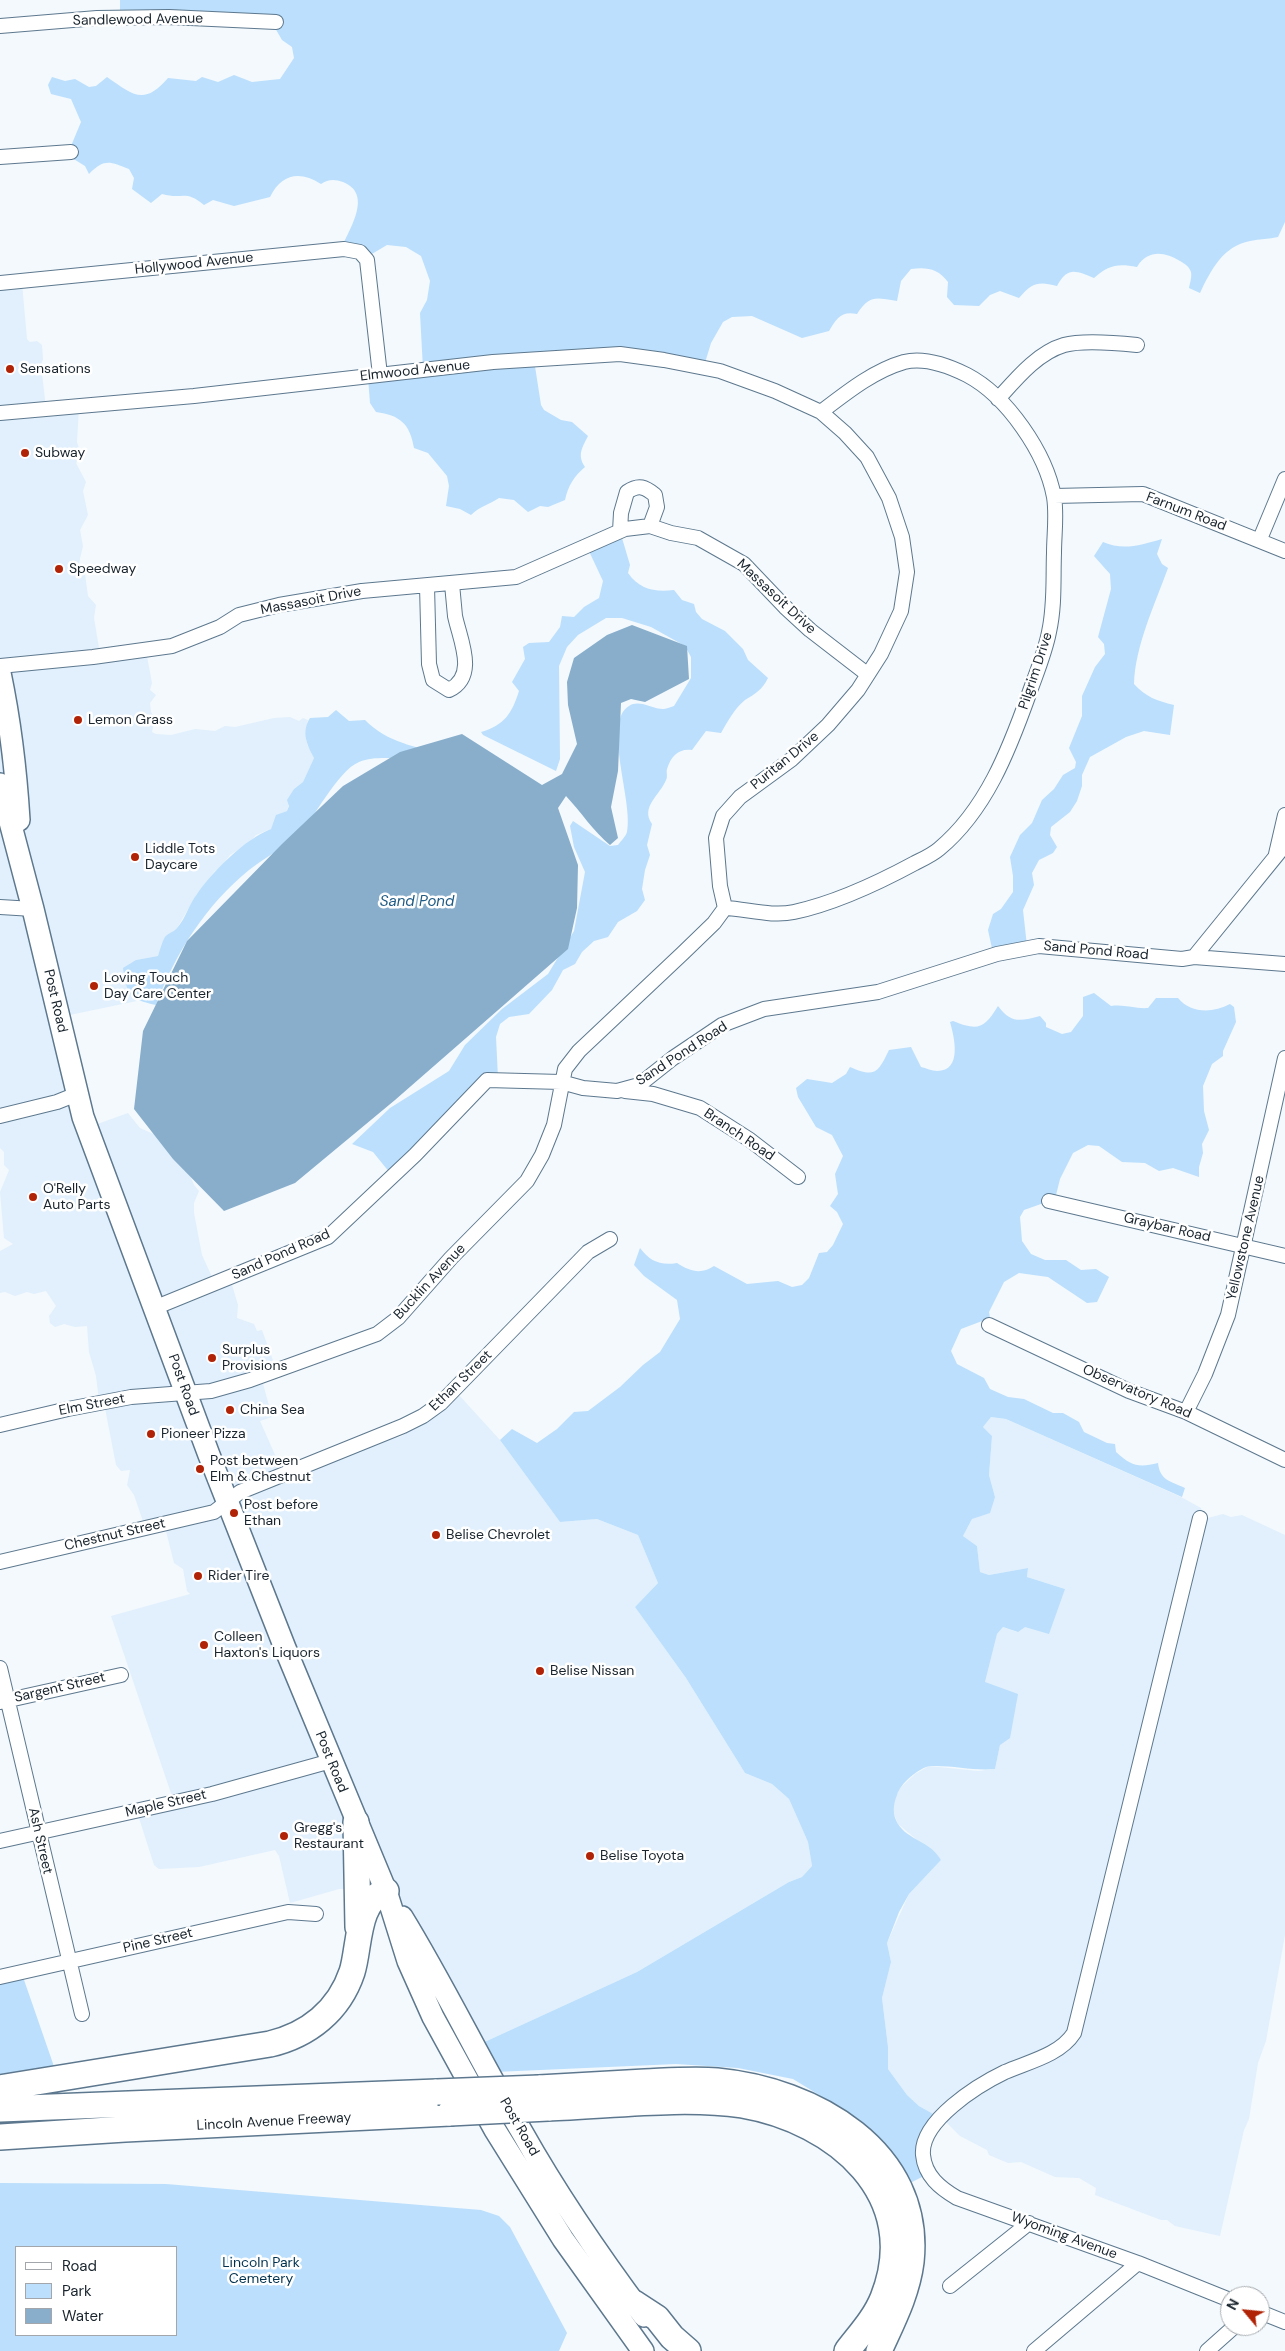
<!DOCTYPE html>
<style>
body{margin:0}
#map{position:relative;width:1285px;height:2351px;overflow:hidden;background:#f3f9fd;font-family:"DM Sans",sans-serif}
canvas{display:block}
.legend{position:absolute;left:15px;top:2246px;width:162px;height:90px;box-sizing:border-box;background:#fff;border:1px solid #a3a7ab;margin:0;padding:6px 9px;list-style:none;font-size:15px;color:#19242d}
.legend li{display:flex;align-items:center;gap:10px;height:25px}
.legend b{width:25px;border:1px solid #a3a7ab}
.north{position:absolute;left:1220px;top:2286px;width:50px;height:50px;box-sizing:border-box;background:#fff;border:1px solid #a3a7ab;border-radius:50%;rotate:298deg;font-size:14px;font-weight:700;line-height:20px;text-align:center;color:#19242d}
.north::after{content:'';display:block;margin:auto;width:18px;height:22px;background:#b02306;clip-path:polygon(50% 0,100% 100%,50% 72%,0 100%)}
</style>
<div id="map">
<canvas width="1285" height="2351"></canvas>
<ul class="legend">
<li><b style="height:6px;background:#fff"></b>Road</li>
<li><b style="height:14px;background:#bbdffc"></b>Park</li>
<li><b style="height:14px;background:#88aecc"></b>Water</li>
</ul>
<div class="north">N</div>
</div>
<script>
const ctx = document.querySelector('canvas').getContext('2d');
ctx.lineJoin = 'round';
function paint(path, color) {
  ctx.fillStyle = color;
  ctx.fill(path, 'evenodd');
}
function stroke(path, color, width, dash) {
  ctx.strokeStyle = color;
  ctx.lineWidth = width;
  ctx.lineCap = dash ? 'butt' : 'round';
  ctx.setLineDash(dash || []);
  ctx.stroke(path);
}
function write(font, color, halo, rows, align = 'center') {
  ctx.font = font + ' "DM Sans",sans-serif';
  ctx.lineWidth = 5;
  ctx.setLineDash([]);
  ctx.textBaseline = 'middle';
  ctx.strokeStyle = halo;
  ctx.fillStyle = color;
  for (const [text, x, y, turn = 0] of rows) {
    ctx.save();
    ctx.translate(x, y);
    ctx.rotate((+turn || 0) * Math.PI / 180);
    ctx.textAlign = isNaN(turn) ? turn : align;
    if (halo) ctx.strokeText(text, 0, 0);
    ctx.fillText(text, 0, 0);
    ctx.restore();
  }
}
paint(new Path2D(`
 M 0,282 L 22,283 L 27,339 L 30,342 L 37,341 L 42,345 L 43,359 L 41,365 L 46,408 L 79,407 L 77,442 L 81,455 L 76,463 L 86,482 L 83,491 L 88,515 L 80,530 L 83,546 L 79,563 L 85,574 L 88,596 L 96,605 L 94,618 L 100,654 L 146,651 L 152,683 L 150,690 L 156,695 L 150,703 L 151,712 L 155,719 L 152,732 L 156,734 L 171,735 L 195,729 L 215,731 L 225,726 L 235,727 L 274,718 L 290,717 L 299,721 L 303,718 L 308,720 L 306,730 L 307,744 L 314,758 L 303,782 L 294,789 L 287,811 L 277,815 L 271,829 L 256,835 L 248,844 L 230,855 L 220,868 L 215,871 L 197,894 L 177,928 L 166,937 L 158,956 L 136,960 L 132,998 L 137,1001 L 60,1017 L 89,1127 L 128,1113 L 140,1128 L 158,1136 L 188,1170 L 194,1185 L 199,1191 L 194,1203 L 194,1213 L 202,1255 L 213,1279 L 230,1278 L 238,1305 L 237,1318 L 254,1324 L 257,1331 L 262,1330 L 275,1366 L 261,1376 L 272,1417 L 260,1421 L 284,1475 L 346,1453 L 402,1436 L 458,1394 L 500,1440 L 560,1522 L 597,1519 L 638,1535 L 658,1583 L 635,1607 L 686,1678 L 745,1773 L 772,1784 L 789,1799 L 808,1842 L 812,1866 L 802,1877 L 789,1882 L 637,1972 L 478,2045 L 384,1878 L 360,1889 L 339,1889 L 290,1903 L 279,1856 L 275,1850 L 199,1867 L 159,1869 L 154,1865 L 139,1818 L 176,1808 L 111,1616 L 190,1594 L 187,1591 L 183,1569 L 174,1563 L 165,1527 L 146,1530 L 134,1495 L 127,1485 L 130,1470 L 121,1471 L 116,1465 L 104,1403 L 99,1400 L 96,1376 L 89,1352 L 87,1326 L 75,1327 L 64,1324 L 55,1327 L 50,1323 L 49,1316 L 56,1306 L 46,1291 L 34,1294 L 27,1292 L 15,1296 L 5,1292 L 0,1293 L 0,1251 L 13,1244 L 4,1238 L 0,1192 L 9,1170 L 4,1165 L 4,1152 L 0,1148 Z
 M 991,1417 L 1006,1419 L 1181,1497 L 1201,1508 L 1204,1519 L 1223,1514 L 1231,1517 L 1242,1515 L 1285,1535 L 1285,1935 L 1266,2041 L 1258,2063 L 1249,2119 L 1244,2130 L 1220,2236 L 1175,2226 L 1167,2220 L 1161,2220 L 1095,2195 L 1096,2188 L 1079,2178 L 1055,2177 L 1021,2162 L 1008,2163 L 989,2155 L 987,2150 L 960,2136 L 945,2121 L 919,2106 L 907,2095 L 888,2069 L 888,2047 L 882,1998 L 891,1962 L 887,1943 L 909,1894 L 941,1860 L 898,1824 L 892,1808 L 898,1790 L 915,1774 L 929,1766 L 978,1771 L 995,1769 L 1000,1745 L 1003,1741 L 985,1682 L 997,1634 L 1003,1627 L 1017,1632 L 1065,1589 L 1027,1577 L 1028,1568 L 989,1575 L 980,1572 L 977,1546 L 963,1536 L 972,1519 L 995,1497 L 989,1475 L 992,1436 L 983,1427 Z`), '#e1f0fc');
paint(new Path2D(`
 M 120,0 L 1285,0 L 1285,222 L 1278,237 C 1269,239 1260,239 1250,241 C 1223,246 1211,270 1200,293 L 1189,288 C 1190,283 1192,277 1191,272 C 1189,266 1185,264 1180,261 C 1165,252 1148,249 1137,267 C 1118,263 1108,265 1094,278 C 1076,271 1068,266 1057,286 C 1038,281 1032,283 1019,298 L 1000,291 L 990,295 L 979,306 L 954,305 L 947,297 L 948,282 C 938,268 926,267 911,269 L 901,281 L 897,301 C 876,298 870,294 857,314 C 841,311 837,318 829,331 L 802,338 L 752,316 L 732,317 L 723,322 L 711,343 L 704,366 L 665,360 L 534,360 L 541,405 L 544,410 L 561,420 L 572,422 L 588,436 C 582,448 577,455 585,467 C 574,476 568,486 565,500 L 548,507 L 540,506 L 528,512 L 514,500 L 499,498 C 489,505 480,506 471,515 L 460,509 L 446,506 L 449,486 L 447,476 L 428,453 L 414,448 C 410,424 400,415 376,412 L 370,403 L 368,377 L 423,369 L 420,313 L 427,300 L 430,281 L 421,256 L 406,247 L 387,245 L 360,261 L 352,249 L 341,249 C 350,228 373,194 343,182 C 335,179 328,179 321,184 C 300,170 281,174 270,197 L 234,206 L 213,200 L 204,205 C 185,189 183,200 162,194 L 151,203 L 132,189 L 134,178 L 129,169 C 110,162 105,158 89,174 L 85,166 L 64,153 L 71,146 L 81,122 L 71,99 L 51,94 L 48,85 L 52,77 L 65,81 L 75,79 L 89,87 L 96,86 L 107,77 C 133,95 144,106 168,78 L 196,81 L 202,77 L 218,82 L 234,75 L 252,82 L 280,79 L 294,58 L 292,47 L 282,40 L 271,21 L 120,15 Z
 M 622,538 L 630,565 L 628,573 C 640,590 655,592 674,590 L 682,600 L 694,604 L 696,612 L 702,619 L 725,631 L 743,649 L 748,660 L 768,678 C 762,690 755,694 745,700 C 734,709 728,721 721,733 L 706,731 L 692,750 C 679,748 671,756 667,769 C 666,772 668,777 666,780 C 660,795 640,807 652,824 L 647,845 L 650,855 L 645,870 L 642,889 L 645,900 L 637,911 L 618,922 L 608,937 L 594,941 L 582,952 L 575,964 L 563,970 L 552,990 L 529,1014 L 509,1017 L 500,1024 L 496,1037 L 498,1078 L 390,1173 L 373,1152 L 352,1144 L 390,1108 L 449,1071 L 465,1045 L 502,1009 L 548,974 L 574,931 L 585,872 L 574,847 L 570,826 L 573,821 L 610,846 L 618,845 C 621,841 626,836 627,832 C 634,803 602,722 629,706 C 639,699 652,709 663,709 C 666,709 670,707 674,706 L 691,678 L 691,657 L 685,646 L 651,627 L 622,618 L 606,618 L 578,635 L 567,647 L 559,666 L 560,759 L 556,771 L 483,735 L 481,732 C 505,725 512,713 519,691 L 512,682 L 525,659 L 523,647 L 529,643 L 549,642 L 560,627 L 562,616 L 574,617 L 584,607 L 599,598 L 603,581 L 588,549 Z
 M 1162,539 L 1157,554 L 1162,564 L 1168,568 C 1155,604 1135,646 1134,684 C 1146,697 1157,701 1174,705 L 1170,735 L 1144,731 L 1126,737 L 1090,757 L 1082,775 L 1082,786 L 1077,801 L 1070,812 L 1051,827 L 1050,835 L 1057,847 L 1053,853 L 1039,860 L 1032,873 L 1034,885 L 1023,910 L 1027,946 L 993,953 L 988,930 L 993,914 L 1001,909 L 1013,892 L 1013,876 L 1010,857 L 1020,835 L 1032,823 L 1042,800 L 1054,789 L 1063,775 L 1075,768 L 1076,762 L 1069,748 L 1082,716 L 1082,696 L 1095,667 L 1105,654 L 1104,644 L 1098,637 L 1111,589 L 1110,574 L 1094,556 L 1103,542 C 1123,551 1141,545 1162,539 Z
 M 336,710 L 349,721 L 365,720 C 376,731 388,738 403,743 C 412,747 418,746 426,752 C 407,764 380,753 359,762 C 337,771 314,820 296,837 C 282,849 264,858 249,870 C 206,905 175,953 156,1005 C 129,999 127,995 123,968 L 136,960 L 158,956 C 160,950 162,942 165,937 C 168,933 174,932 177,928 C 186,918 189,904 197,894 C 213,871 245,839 271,829 L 276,815 L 287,811 L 289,806 L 287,800 L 294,789 L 303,782 L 314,758 C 307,745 301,732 310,718 L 328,717 Z
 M 1094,993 L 1111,1006 C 1124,1004 1135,1009 1148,1008 L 1156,998 L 1178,998 C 1191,1014 1213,1013 1230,1004 L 1234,1007 L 1236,1022 L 1223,1051 L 1223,1056 L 1212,1064 L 1203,1086 L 1204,1111 L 1209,1130 L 1202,1144 L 1203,1153 L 1199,1167 L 1199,1177 L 1173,1168 L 1159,1171 L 1145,1163 L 1122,1162 L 1099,1146 L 1088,1145 L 1073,1153 L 1060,1179 L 1055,1199 L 1024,1210 L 1020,1217 L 1022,1241 L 1031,1254 L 1045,1260 L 1066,1260 L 1081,1270 L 1096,1269 L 1109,1277 L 1097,1302 L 1087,1303 L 1048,1277 L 1019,1273 L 1004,1282 L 989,1312 L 990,1318 L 961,1329 L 951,1351 L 957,1364 L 984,1378 L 990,1389 L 1008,1397 L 1024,1399 L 1053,1413 L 1063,1413 L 1079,1422 L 1084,1432 L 1107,1443 L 1115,1444 L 1116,1452 C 1131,1466 1139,1468 1158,1463 C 1160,1481 1171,1481 1185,1488 L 1182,1497 L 1006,1419 L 991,1417 L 983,1427 L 992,1436 L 989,1475 L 995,1497 L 990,1513 L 972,1519 L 963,1536 L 977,1546 L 980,1572 L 989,1575 L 1028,1568 L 1027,1577 L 1065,1589 L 1049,1634 L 1025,1627 L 1018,1632 L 1003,1627 L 997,1634 L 985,1682 L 1018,1694 L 1010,1738 L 1000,1745 L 995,1769 C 974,1771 952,1765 931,1766 C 919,1767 900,1784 897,1795 C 893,1805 892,1814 898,1824 C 908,1840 930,1841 941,1860 L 909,1894 L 899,1912 L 887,1943 L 891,1962 L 882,1998 L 888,2047 L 888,2069 L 907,2095 L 919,2106 L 942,2119 L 927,2142 L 927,2162 L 922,2177 L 904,2186 L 887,2154 L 860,2120 L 793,2079 L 738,2068 L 676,2064 L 495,2072 L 478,2045 L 637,1972 L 789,1882 L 802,1877 L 812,1866 L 808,1842 L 789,1799 L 772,1784 L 745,1773 L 686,1678 L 635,1607 L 658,1583 L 638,1535 L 597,1519 L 560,1522 L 500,1440 L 512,1429 L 537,1443 L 557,1429 L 574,1412 L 588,1411 L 620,1387 L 643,1365 L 660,1352 L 680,1319 L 677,1300 L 644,1276 L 634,1265 L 640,1248 C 650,1261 660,1266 677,1263 C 689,1271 701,1275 714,1266 L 747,1284 L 778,1281 L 792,1287 L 802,1285 L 809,1278 L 819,1253 L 827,1252 L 833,1245 L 843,1224 L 837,1212 L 830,1206 L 838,1194 L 835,1174 L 843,1156 L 832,1135 L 816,1127 L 798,1097 L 796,1088 L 807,1079 L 832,1083 L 846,1074 L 850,1067 C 875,1078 878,1073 889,1050 L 911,1047 L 921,1067 C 926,1068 932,1071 937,1071 C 963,1071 954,1036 950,1022 L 953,1021 C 978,1031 984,1029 998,1006 C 1011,1024 1021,1021 1040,1016 L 1046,1023 L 1046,1027 L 1062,1034 L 1071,1032 L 1083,1016 L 1083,997 Z
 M 23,1977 L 58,2078 L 0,2088 L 0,1983 Z
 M 0,2183 L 166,2184 L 481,2210 L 499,2216 L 510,2227 L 567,2333 L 559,2351 L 0,2351 ZM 16,2247 L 176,2247 L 176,2335 L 16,2335 Z`), '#bbdffc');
paint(new Path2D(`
 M 632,625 L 687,646 L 689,679 L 645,702 L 631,699 L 621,703 L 618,771 L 611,807 L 618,838 L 610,845 C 594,832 581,812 566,796 L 558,808 L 578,865 L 577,908 L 568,949 L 395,1100 L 295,1183 L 224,1211 L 173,1159 L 134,1109 L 143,1031 L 187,941 L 282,844 L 343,786 L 400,752 L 462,734 L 542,785 L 562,774 L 577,744 L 568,705 L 567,682 L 574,658 L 607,635 Z`), '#88aecc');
const minor = new Path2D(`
 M 0,26 L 97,18 L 169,17 L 276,22
 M 0,157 L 71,152
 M 0,283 L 344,249 L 360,252 L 367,260 L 380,375
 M 998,399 C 1016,379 1037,353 1064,345 C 1082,340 1118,343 1137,345
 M 0,413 L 194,396 L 493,362 L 620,354 L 664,360 L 720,371 L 775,391 L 821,412 L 845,433 L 867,457 L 889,498 L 902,537 L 907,572 L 901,611 L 881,654 L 858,690 L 828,725 L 792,759 L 740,797 L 723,816 L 716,838 L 720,886 L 725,908 L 714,923 L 683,953 L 579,1051 L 565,1069 L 554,1125 L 542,1155 L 527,1181 L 451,1258 L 398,1318 L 377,1334 L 250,1380 L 211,1391 L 131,1397 L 68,1409 L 0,1425
 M 1054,496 L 1143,494 L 1285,551
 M 620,531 L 621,513 L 627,492 C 639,484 645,487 655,495 L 657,507 L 650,526
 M 1260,539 L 1285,479
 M 427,586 L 429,664 L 433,680 L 449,690 C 478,676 460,640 455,616 C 454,605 453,595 452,584
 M 0,666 L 93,657 L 172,646 L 220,627 L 239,615 L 279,605 L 362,591 L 516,577 L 625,529 L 650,526 L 671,533 L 698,538 L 744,564 L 785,607 L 810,630 L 867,674
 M 1276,854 L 1285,815
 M 0,907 L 33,909
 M 725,908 C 747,909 772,917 794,912 C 836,903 878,883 915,863 C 923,859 932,855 939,849 C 986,810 1009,750 1029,694 C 1036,674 1045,653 1049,632 C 1055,605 1053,579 1054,553 C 1054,535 1057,515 1054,497 C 1046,453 1007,396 967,375 C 949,366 924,357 904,362 C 873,371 846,393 821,412
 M 1194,957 L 1285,964
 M 625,1091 L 653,1094 L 700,1108 L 750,1140 L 798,1177
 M 0,1116 L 57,1102 L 77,1094
 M 1049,1201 L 1285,1256
 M 154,1308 L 328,1237 L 415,1155 L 487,1080 L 561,1082 L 583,1088 L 617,1091 L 639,1085 L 673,1058 L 722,1025 L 764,1009 L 878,992 L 997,954 L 1039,946 L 1182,959 L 1194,957 L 1285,845
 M 989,1325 L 1129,1391 L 1186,1412 L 1285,1460
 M 1186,1412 L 1205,1374 L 1228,1315 L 1285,1058
 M 1200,1518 L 1074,2033 C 1060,2055 1028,2062 1005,2072 C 978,2085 920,2121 923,2155 C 925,2176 940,2188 957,2198 L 1138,2263 L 1230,2300
 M 0,1562 L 214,1512 L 240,1492 L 403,1426 L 423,1416 L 441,1403 L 588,1252 L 610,1239
 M 0,1668 L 82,2014
 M 0,1702 L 121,1675
 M 0,1841 L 212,1794 L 331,1761
 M 0,1977 L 288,1912 L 316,1914
 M 950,2286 L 1029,2223
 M 1260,2312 L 1285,2322
 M 1034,2351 L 1138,2263
 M 1207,2351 L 1235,2326`);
const primary = new Path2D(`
 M 0,673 C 10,721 16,771 19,820
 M 0,784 L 33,909 L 83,1117 L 209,1455 L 285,1648 L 386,1891 L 408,1961 L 433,2017 L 495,2130 L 563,2239 L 643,2351
 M 402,1917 C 445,1987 480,2061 522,2132 C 558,2196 600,2257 644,2316`);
const motorway = new Path2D(`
 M 356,1822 L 358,1927
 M 0,2088 L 270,2044 C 308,2035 339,2011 352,1972 C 360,1947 356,1901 386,1891
 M 539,2088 C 575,2086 610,2084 645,2082 C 669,2081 694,2079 717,2081 C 813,2090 923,2151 911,2262 C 907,2294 892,2322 879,2351
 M 548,2108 C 608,2106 683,2096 742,2105 C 836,2121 924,2195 883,2298 C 875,2318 860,2334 847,2351
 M 0,2109 L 437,2092
 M 0,2137 L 125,2129 L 450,2113
 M 634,2303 L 657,2318 L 672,2337 L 688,2351`);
stroke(minor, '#5d788e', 16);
stroke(primary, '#5d788e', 24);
stroke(motorway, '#5d788e', 28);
stroke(minor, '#fff', 14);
stroke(primary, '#fff', 21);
stroke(motorway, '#fff', 25);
const motorwayBridge = new Path2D(`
 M 437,2092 L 539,2088
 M 450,2113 L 548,2108`);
stroke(motorwayBridge, '#5d788e', 28, []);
stroke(motorwayBridge, '#fff', 25);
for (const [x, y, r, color] of [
 [10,369,5,"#b02306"],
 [25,453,5,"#b02306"],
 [59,569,5,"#b02306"],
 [78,720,5,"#b02306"],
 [135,857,5,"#b02306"],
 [94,986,5,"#b02306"],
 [33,1197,5,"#b02306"],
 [212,1358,5,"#b02306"],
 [230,1410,5,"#b02306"],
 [151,1434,5,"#b02306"],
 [200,1469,5,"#b02306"],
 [234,1513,5,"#b02306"],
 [436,1535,5,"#b02306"],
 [198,1576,5,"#b02306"],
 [204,1645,5,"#b02306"],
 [540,1671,5,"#b02306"],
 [284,1836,5,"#b02306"],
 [590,1856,5,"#b02306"]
]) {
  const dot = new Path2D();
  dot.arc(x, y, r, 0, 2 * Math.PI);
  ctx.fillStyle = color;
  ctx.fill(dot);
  stroke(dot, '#fff', 2);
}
write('14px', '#19242d', '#fff', [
 ["Sandlewood Avenue",138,20,-1],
 ["Hollywood Avenue",194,264,-6],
 ["Elmwood Avenue",415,371,-6],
 ["Farnum Road",1186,512,21],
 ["Massasoit Drive",776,597,43],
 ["Massasoit Drive",311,601,-11],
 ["Pilgrim Drive",1036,671,-72],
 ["Puritan Drive",785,761,-39],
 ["Sand Pond Road",1096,951,5],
 ["Post Road",55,1001,77],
 ["Sand Pond Road",682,1054,-33],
 ["Branch Road",739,1135,34],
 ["Graybar Road",1167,1228,13],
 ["Yellowstone Avenue",1246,1238,-77],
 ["Sand Pond Road",281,1255,-24],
 ["Bucklin Avenue",430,1282,-47],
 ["Ethan Street",461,1381,-44],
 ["Post Road",183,1385,70],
 ["Observatory Road",1137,1392,23],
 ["Elm Street",92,1405,-11],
 ["Chestnut Street",115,1535,-13],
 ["Sargent Street",60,1688,-13],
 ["Post Road",331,1762,68],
 ["Maple Street",166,1804,-13],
 ["Ash Street",40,1841,77],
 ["Pine Street",158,1941,-13],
 ["Lincoln Avenue Freeway",274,2122,-3],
 ["Post Road",519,2127,60],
 ["Wyoming Avenue",1064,2236,20]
]);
write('14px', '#19242d', '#fff', [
 ["Sensations",20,369],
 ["Subway",35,453],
 ["Speedway",69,569],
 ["Lemon Grass",88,720],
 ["Liddle Tots",145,849],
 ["Daycare",145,865],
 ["Loving Touch",104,978],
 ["Day Care Center",104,994],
 ["O'Relly",43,1189],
 ["Auto Parts",43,1205],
 ["Surplus",222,1350],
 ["Provisions",222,1366],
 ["China Sea",240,1410],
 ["Pioneer Pizza",161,1434],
 ["Post between",210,1461],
 ["Elm & Chestnut",210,1477],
 ["Post before",244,1505],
 ["Ethan",244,1521],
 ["Belise Chevrolet",446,1535],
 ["Rider Tire",208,1576],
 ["Colleen",214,1637],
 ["Haxton's Liquors",214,1653],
 ["Belise Nissan",550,1671],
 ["Gregg's",294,1828],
 ["Restaurant",294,1844],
 ["Belise Toyota",600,1856]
], 'left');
write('14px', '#003250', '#fff', [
 ["Lincoln Park",261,2263],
 ["Cemetery",261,2279]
]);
write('italic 15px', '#205c85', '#fff', [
 ["Sand Pond",417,902]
]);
</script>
